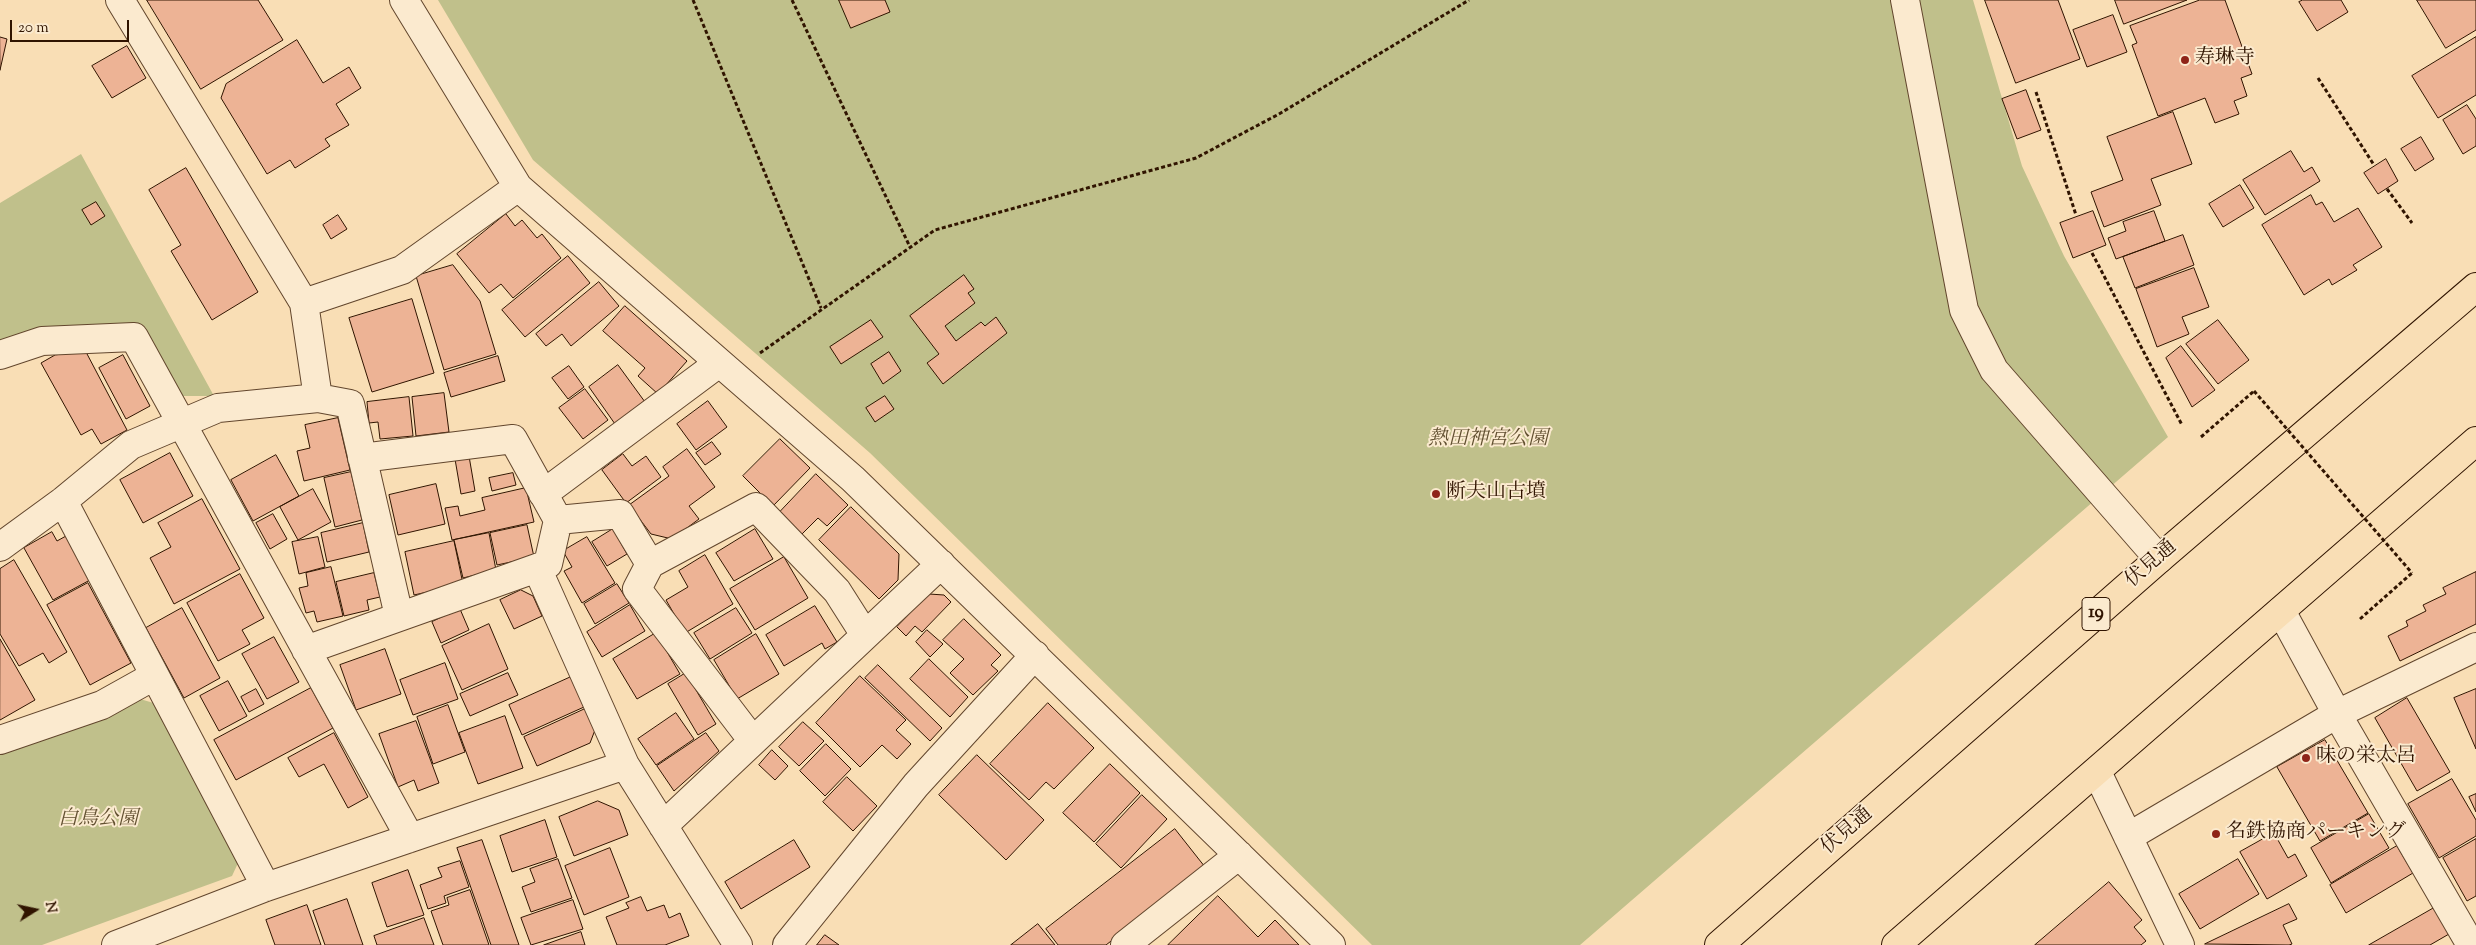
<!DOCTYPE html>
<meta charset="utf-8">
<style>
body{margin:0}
#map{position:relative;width:2476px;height:945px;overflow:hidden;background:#f9deb5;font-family:"Sorts Mill Goudy",serif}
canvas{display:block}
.north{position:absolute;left:10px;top:885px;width:50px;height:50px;-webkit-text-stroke:4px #fbeacf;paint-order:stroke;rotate:80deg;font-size:14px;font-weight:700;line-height:20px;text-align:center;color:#301400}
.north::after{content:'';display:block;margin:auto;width:18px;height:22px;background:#301400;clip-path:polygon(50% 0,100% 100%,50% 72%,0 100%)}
.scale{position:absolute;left:10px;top:20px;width:119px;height:22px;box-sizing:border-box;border:2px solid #301400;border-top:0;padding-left:6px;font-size:15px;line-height:18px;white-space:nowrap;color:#301400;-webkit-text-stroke:4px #fbeacf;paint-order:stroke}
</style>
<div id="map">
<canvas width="2476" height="945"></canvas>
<div class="north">N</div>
<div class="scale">20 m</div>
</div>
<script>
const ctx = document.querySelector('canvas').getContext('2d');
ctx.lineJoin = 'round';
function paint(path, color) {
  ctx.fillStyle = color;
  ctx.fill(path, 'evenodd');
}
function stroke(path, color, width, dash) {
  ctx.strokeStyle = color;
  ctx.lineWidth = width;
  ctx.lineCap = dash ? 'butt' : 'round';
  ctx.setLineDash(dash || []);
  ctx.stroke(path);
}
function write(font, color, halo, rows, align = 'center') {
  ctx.font = font + ' "Sorts Mill Goudy","Noto Serif JP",serif';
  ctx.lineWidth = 4;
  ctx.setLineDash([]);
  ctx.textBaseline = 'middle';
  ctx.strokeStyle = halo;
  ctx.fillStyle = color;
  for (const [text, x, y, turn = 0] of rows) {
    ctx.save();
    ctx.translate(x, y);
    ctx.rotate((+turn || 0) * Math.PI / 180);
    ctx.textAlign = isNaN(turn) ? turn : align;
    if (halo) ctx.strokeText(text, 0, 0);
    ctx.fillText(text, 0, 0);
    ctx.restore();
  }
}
paint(new Path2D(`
 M 438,0 L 1973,0 L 2022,166 L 2064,256 L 2168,437 L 1580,945 L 1372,945 L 870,453 L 533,160 Z
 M 81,154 L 214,396 L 182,396 L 143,325 L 39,328 L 0,342 L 0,203 Z
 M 140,699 L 157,704 L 238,863 L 232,876 L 42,945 L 0,945 L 0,753 Z`), '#c0c08b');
const building = new Path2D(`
 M 147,0 L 258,0 L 283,40 L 201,89 Z
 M 839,0 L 885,0 L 890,12 L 851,28 Z
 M 1985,0 L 2058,0 L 2080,59 L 2016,83 Z
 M 2115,0 L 2187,0 L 2124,24 Z
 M 2200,0 L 2225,0 L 2252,74 L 2241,78 L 2247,96 L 2234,101 L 2239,114 L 2215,123 L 2205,98 L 2158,116 L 2132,45 L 2137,43 L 2130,26 Z
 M 2303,0 L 2341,0 L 2348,12 L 2317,31 L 2299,2 Z
 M 2417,0 L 2476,0 L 2476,30 L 2446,48 Z
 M 2113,15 L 2127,52 L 2087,67 L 2073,30 Z
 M 0,37 L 7,39 L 0,70 Z
 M 2476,37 L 2476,95 L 2438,118 L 2412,76 Z
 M 297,40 L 323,83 L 349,67 L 361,88 L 336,104 L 349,125 L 325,139 L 330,146 L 295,168 L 290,160 L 267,174 L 221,98 L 226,84 Z
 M 127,46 L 146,78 L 112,98 L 92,66 Z
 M 2026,90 L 2041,130 L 2017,139 L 2002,99 Z
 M 2467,105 L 2476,119 L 2476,146 L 2463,154 L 2443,120 Z
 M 2173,112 L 2192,164 L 2151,179 L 2161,205 L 2104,227 L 2091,192 L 2123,180 L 2107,137 Z
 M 2421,137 L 2434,159 L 2415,171 L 2401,149 Z
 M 2291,151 L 2304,172 L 2312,167 L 2320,181 L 2265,215 L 2243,180 Z
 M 2386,159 L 2398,181 L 2378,194 L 2364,173 Z
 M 186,168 L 258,292 L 212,320 L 171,251 L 181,245 L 149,190 Z
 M 2240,185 L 2254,208 L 2223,227 L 2209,204 Z
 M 2311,195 L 2316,205 L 2322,202 L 2334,222 L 2358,208 L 2382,247 L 2353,265 L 2357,270 L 2332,285 L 2329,279 L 2304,295 L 2262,225 Z
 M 96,202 L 105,216 L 91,225 L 82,210 Z
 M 2093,211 L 2106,245 L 2073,258 L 2060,223 Z
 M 2154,211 L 2165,241 L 2116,259 L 2108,238 L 2126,231 L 2123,222 Z
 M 506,214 L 515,226 L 522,220 L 537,238 L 542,234 L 561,258 L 513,298 L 501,284 L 489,293 L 457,254 Z
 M 338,215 L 347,229 L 331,239 L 323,225 Z
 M 2183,235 L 2194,265 L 2135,288 L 2123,257 Z
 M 568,256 L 590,283 L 525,337 L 502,310 Z
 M 453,265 L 480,301 L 496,354 L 444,370 L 416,276 Z
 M 2194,268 L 2209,307 L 2182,317 L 2189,334 L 2157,347 L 2136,289 Z
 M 964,275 L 974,289 L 968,293 L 975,303 L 945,326 L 956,341 L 981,322 L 985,326 L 996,317 L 1007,333 L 943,384 L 927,363 L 939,354 L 910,316 Z
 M 599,282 L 619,306 L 571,346 L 562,334 L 546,346 L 536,334 Z
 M 412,299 L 434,373 L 372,392 L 349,318 Z
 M 625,306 L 687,361 L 658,394 L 638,376 L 645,368 L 603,331 Z
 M 871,320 L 883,337 L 841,364 L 830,347 Z
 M 2218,320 L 2249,360 L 2218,384 L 2186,344 Z
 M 2181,346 L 2215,390 L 2192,407 L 2166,358 Z
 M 86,352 L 127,430 L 101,444 L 92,429 L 81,435 L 41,363 L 55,355 Z
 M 889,352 L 901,371 L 883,384 L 871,364 Z
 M 123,355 L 150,406 L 126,419 L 99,368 Z
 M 498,356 L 505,381 L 451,397 L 444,373 Z
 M 618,365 L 645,402 L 615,424 L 589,387 Z
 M 569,366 L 584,387 L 568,399 L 552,378 Z
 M 585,389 L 608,420 L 583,439 L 559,408 Z
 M 444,393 L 449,432 L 416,436 L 412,397 Z
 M 885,396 L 894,409 L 875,422 L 866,408 Z
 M 409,397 L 413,436 L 380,439 L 378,422 L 369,423 L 367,402 Z
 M 708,401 L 727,427 L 696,450 L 677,424 Z
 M 338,418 L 350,470 L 304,481 L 297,451 L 310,448 L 305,425 Z
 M 780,439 L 810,468 L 773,506 L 743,476 Z
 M 712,442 L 721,454 L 705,465 L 696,453 Z
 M 687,449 L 715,487 L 689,506 L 699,519 L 672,539 L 651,534 L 629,505 L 669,476 L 663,467 Z
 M 170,453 L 193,496 L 143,523 L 120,480 Z
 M 623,454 L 632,466 L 646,456 L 661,477 L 626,503 L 602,470 Z
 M 276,455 L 299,496 L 253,521 L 231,480 Z
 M 469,456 L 475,491 L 461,494 L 455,459 Z
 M 351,472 L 362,520 L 335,527 L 324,478 Z
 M 513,473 L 516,485 L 492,491 L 489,478 Z
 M 816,474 L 848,505 L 827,526 L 818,518 L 802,534 L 780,512 Z
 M 436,484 L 445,524 L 398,535 L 389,495 Z
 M 526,488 L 534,522 L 452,540 L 445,508 L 458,506 L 460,516 L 485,510 L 482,498 Z
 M 313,489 L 331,522 L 298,540 L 280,507 Z
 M 202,499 L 240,569 L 174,604 L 150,558 L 171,547 L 158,523 Z
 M 851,507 L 899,554 L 898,580 L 879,599 L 819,540 Z
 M 273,514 L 287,539 L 270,549 L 256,523 Z
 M 363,523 L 369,552 L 327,562 L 321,533 Z
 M 527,525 L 534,557 L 497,565 L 490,533 Z
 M 613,529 L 627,554 L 607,566 L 592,542 Z
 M 755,529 L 773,559 L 734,581 L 716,553 Z
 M 52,532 L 57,541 L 66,536 L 90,580 L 53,600 L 24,548 Z
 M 489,533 L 496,570 L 463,578 L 454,540 Z
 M 318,537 L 325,567 L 299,574 L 292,542 Z
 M 587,537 L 615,583 L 582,603 L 564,571 L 572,567 L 563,551 Z
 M 454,541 L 463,584 L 414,595 L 405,552 Z
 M 705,555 L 733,604 L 685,633 L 666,600 L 688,587 L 679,571 Z
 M 784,557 L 808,598 L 755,630 L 730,589 Z
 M 14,560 L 67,652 L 49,663 L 43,653 L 19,666 L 0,634 L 0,569 Z
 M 331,567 L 343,616 L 317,622 L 314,611 L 306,613 L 299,588 L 308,586 L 306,573 Z
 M 2476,572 L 2476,624 L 2400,661 L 2388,636 L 2408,626 L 2406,621 L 2426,611 L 2423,605 L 2446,594 L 2443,588 Z
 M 374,573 L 380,597 L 367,600 L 369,610 L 344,616 L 336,582 Z
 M 240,574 L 264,618 L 242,630 L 250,644 L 218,661 L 187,603 Z
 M 88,583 L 131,663 L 90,685 L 47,605 Z
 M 617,584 L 629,603 L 595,624 L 584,604 Z
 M 521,590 L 533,596 L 542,616 L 514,629 L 500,600 Z
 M 929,594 L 944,595 L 951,602 L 922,632 L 915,626 L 906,636 L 897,627 Z
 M 630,605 L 645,631 L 602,657 L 587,632 Z
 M 815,606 L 837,642 L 825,649 L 822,643 L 784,666 L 766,635 Z
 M 182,608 L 220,678 L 184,698 L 146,628 Z
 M 736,608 L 752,633 L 710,659 L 694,633 Z
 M 460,609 L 469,630 L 441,643 L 432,622 Z
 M 964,619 L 1001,655 L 991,665 L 998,671 L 973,695 L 950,673 L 964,659 L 943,640 Z
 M 489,624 L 508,669 L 462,690 L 442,646 Z
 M 927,630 L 943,644 L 930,657 L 916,642 Z
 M 656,633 L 680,674 L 637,699 L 613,659 Z
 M 756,634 L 779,674 L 737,699 L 714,660 Z
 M 274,637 L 299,682 L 267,699 L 242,654 Z
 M 0,639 L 35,700 L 0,720 Z
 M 385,649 L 401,694 L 356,710 L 340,665 Z
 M 929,659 L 968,697 L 950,717 L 910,679 Z
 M 445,663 L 458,699 L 413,715 L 400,680 Z
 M 878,665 L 942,728 L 930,741 L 865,678 Z
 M 508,673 L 518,695 L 470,716 L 460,694 Z
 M 686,673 L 716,724 L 698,735 L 668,684 Z
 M 860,676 L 906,720 L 896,730 L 911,744 L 897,759 L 882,745 L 860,767 L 816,723 Z
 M 571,677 L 584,707 L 522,735 L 509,705 Z
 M 228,681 L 247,716 L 219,731 L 200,696 Z
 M 311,688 L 333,728 L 236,780 L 214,740 Z
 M 256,689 L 264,704 L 249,712 L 241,697 Z
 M 2476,689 L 2476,749 L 2454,698 Z
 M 2407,698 L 2450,772 L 2417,791 L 2375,718 Z
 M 1048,703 L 1094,748 L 1054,789 L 1046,782 L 1029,800 L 990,764 Z
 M 448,705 L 465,752 L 433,764 L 417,717 Z
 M 585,709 L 595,730 L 590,743 L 537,766 L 524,737 Z
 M 676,713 L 694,739 L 656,765 L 638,739 Z
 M 505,716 L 523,768 L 478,784 L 459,733 Z
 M 416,721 L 439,783 L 418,791 L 414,780 L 398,787 L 379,734 Z
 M 803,722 L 824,741 L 799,766 L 779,747 Z
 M 334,733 L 368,797 L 348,808 L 324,764 L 299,777 L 288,758 Z
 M 706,733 L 719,751 L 674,791 L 657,766 Z
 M 2325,740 L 2368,813 L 2320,841 L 2277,767 Z
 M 826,744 L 851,769 L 825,796 L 800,771 Z
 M 772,750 L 788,766 L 775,780 L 759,765 Z
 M 977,755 L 1044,820 L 1006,860 L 939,795 Z
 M 1110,764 L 1140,793 L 1094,842 L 1063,813 Z
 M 847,777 L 877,806 L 853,831 L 823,802 Z
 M 2452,779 L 2476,820 L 2476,836 L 2439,858 L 2408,804 Z
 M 2476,794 L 2476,812 L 2469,797 Z
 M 1142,795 L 1167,819 L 1121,868 L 1096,844 Z
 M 598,801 L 619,810 L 628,835 L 574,856 L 559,817 Z
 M 2369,814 L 2389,848 L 2331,883 L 2311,848 Z
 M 545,820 L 557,857 L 512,872 L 500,836 Z
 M 1175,829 L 1205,867 L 1106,945 L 1058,945 L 1046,929 Z
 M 2274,833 L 2288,858 L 2295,854 L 2307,876 L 2267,899 L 2240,852 Z
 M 2476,839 L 2476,896 L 2467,901 L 2443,858 Z
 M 482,840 L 519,945 L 491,945 L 457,848 Z
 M 794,840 L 810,867 L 741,909 L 725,882 Z
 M 2397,846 L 2413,873 L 2346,913 L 2330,885 Z
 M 610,848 L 629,897 L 584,915 L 565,866 Z
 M 558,859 L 572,898 L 531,912 L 522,887 L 535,882 L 530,869 Z
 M 2238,859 L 2259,894 L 2200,929 L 2179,894 Z
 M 460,861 L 469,887 L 444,896 L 446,903 L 428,909 L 420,885 L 442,877 L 438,868 Z
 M 408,870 L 424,915 L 387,927 L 372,883 Z
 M 2109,882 L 2142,920 L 2134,927 L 2146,941 L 2141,945 L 2035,945 Z
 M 470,890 L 489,945 L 443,945 L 431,911 L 449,905 L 447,898 Z
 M 1218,896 L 1258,937 L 1275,920 L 1299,945 L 1168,945 Z
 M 641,897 L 647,911 L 664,905 L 669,918 L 680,913 L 689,936 L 665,945 L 617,945 L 606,917 L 629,908 L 626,903 Z
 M 347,899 L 363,945 L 325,945 L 313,911 Z
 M 573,900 L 583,929 L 531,945 L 521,918 Z
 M 2289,904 L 2297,919 L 2283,925 L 2292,944 L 2289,945 L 2205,944 Z
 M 307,905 L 321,945 L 275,945 L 266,920 Z
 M 2434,908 L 2449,934 L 2430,945 L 2369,945 Z
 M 424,918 L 434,945 L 377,945 L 374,936 Z
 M 1038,924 L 1055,945 L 1011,945 Z
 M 581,932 L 585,945 L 544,945 Z
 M 825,935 L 839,945 L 817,945 Z`);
paint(building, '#edb395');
stroke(building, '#301400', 1);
const minor = new Path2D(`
 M 404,0 L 518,187 L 853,479 L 1331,945
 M 1905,0 L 1964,310 L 1994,370 L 2159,559
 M 304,303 L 402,270 L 518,187
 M 0,355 L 42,341 L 134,337 L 410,838
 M 318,398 L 350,404 L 399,616
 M 362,458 L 513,439 L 558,520 L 620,514 L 650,564 L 756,507 L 837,591 L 865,635
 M 543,494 L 719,363
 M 63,501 L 266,887
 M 558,520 L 548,564 L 537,568 L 625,765 L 738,945
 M 0,547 L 63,501 L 131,445 L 218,408 L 318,398 L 304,303 L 120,0
 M 650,564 L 637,589 L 753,741
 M 2281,611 L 2337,714 L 2471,945
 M 306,650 L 537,568
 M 0,740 L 102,705 L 154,676
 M 2097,772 L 2180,945
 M 663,826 L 941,564
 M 2128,837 L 2337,714 L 2476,647
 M 116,945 L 266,887 L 625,765
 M 787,945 L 916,785 L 1035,655
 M 1125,945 L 1239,855`);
const highway = new Path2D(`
 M 1719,945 L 2159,559 L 2476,287
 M 1896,945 L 2476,441`);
stroke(minor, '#62462d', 30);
stroke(highway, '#301400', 30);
stroke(new Path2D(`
 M 693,0 L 821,308
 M 792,0 L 910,247
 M 2318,78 L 2374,165
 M 2036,92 L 2076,215
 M 2387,189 L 2412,223
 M 2092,253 L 2182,425
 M 760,353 L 935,230 L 1196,158 L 1279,114 L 1469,0
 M 2201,437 L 2254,391
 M 2360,619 L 2412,573`), '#301400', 3, [4, 2.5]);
stroke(minor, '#fbeacf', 28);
stroke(highway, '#f9deb5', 28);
stroke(new Path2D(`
 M 2254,391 L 2412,573`), '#301400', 3, [4, 2.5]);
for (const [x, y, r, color] of [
 [2185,60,5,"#8f2418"],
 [1436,494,5,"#8f2418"],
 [2306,758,5,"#8f2418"],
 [2216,834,5,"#8f2418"]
]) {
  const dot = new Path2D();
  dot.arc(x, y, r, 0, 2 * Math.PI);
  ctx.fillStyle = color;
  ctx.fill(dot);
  stroke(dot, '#fbeacf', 2);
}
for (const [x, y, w] of [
 [2096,614,28]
]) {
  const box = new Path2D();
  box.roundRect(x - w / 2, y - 16.5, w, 33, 4);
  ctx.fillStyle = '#fbeacf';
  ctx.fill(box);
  stroke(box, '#301400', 1);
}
write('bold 19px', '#301400', null, [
 ["19",2096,614]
]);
write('20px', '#301400', '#fbeacf', [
 ["寿琳寺",2195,60],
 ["断夫山古墳",1446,494],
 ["味の栄太呂",2316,758],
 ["名鉄協商パーキング",2226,834]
], 'left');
write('italic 20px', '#625031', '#fbeacf', [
 ["熱田神宮公園",1488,441],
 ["白鳥公園",98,821]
]);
write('20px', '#301400', '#fbeacf', [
 ["伏見通",2152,565,-41],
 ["伏見通",1848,832,-41]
]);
</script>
